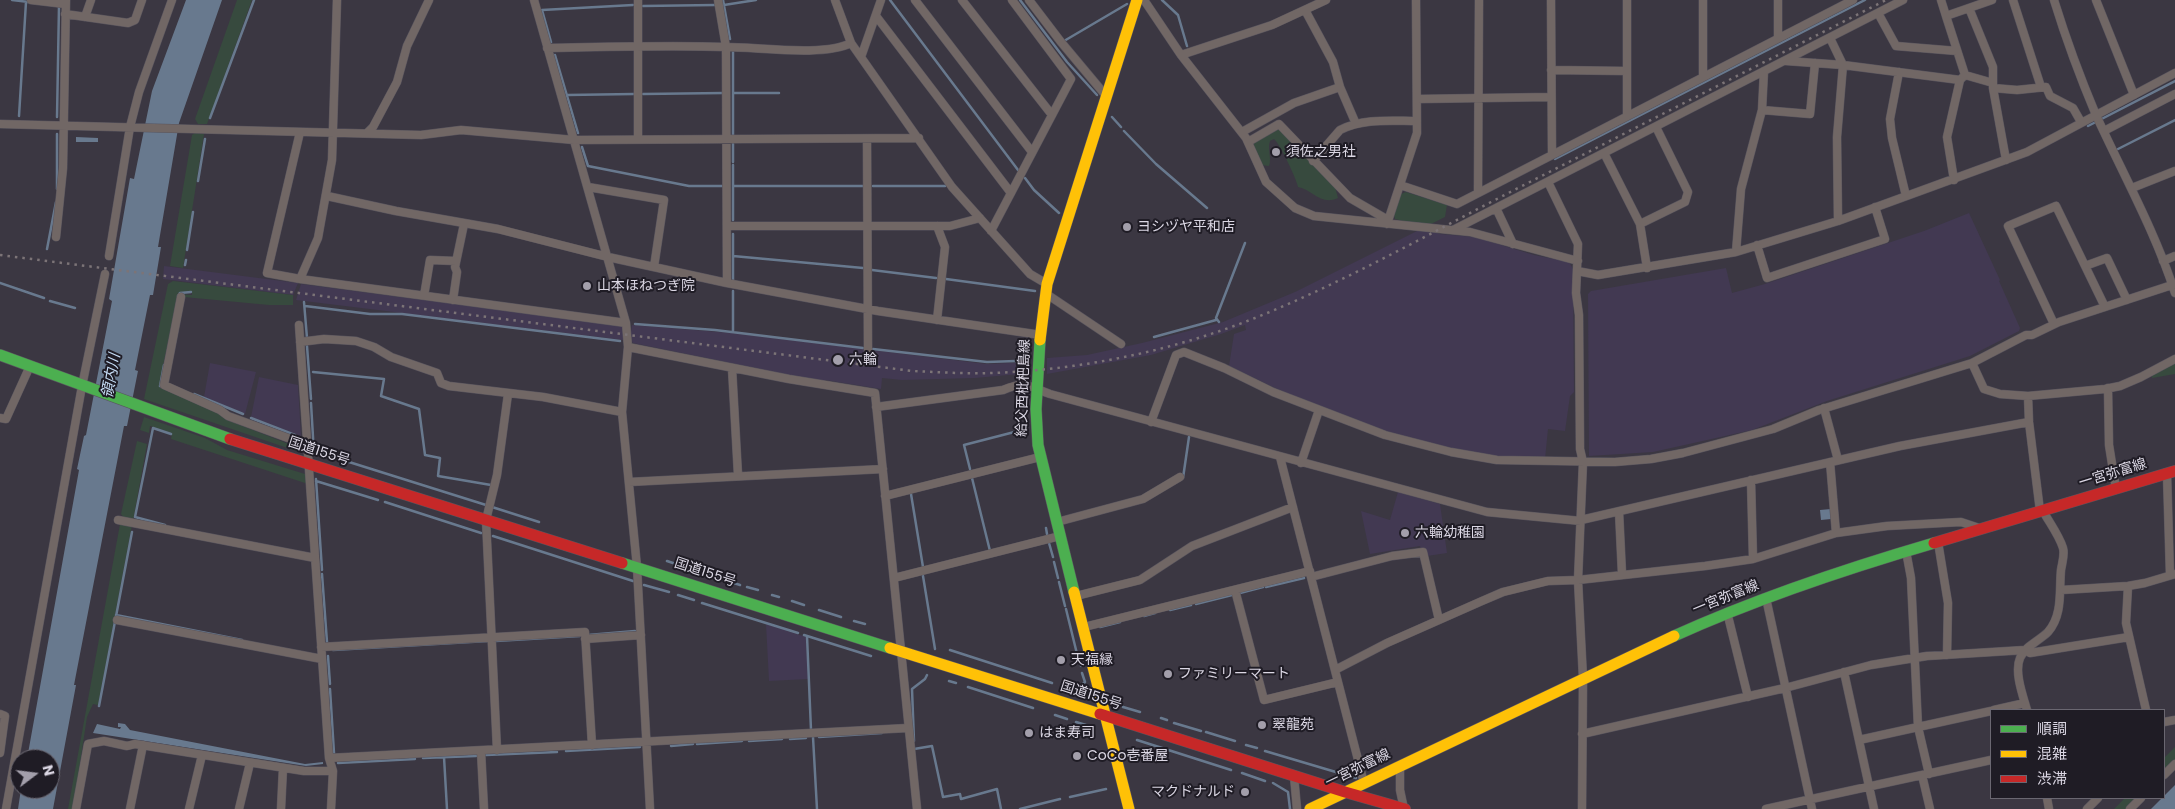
<!DOCTYPE html>
<meta charset="utf-8">
<style>
body{margin:0}
#map{position:relative;width:2175px;height:809px;overflow:hidden;background:#3b3742;font-family:Poppins,"Noto Sans JP",sans-serif}
canvas{display:block}
.legend{position:absolute;left:1990px;top:709px;width:175px;height:90px;box-sizing:border-box;background:#1f1c25;border:1px solid #6a6771;margin:0;padding:6px 9px;list-style:none;font-size:15px;color:#dbd7e4}
.legend li{display:flex;align-items:center;gap:10px;height:25px}
.legend b{width:25px;border:1px solid #6a6771}
.north{position:absolute;left:10px;top:749px;width:50px;height:50px;box-sizing:border-box;background:#1f1c25;border:1px solid #6a6771;border-radius:50%;rotate:75deg;font-size:14px;font-weight:700;line-height:20px;text-align:center;color:#dbd7e4}
.north::after{content:'';display:block;margin:auto;width:18px;height:22px;background:#a39fab;clip-path:polygon(50% 0,100% 100%,50% 72%,0 100%)}
</style>
<div id="map">
<canvas width="2175" height="809"></canvas>
<ul class="legend">
<li><b style="height:6px;background:#4caf50"></b>順調</li>
<li><b style="height:6px;background:#ffc107"></b>混雑</li>
<li><b style="height:6px;background:#c62828"></b>渋滞</li>
</ul>
<div class="north">N</div>
</div>
<script>
const ctx = document.querySelector('canvas').getContext('2d');
ctx.lineJoin = 'round';
function paint(path, color) {
  ctx.fillStyle = color;
  ctx.fill(path, 'evenodd');
}
function stroke(path, color, width, dash) {
  ctx.strokeStyle = color;
  ctx.lineWidth = width;
  ctx.lineCap = dash ? 'butt' : 'round';
  ctx.setLineDash(dash || []);
  ctx.stroke(path);
}
function write(font, color, halo, rows, align = 'center') {
  ctx.font = font + ' Poppins,"Noto Sans JP",sans-serif';
  ctx.lineWidth = 4;
  ctx.setLineDash([]);
  ctx.textBaseline = 'middle';
  ctx.strokeStyle = halo;
  ctx.fillStyle = color;
  for (const [text, x, y, turn = 0] of rows) {
    ctx.save();
    ctx.translate(x, y);
    ctx.rotate((+turn || 0) * Math.PI / 180);
    ctx.textAlign = isNaN(turn) ? turn : align;
    if (halo) ctx.strokeText(text, 0, 0);
    ctx.fillText(text, 0, 0);
    ctx.restore();
  }
}
paint(new Path2D(`
 M 1969,213 L 2000,280 L 1999,281 L 2020,328 L 2019,331 L 1970,356 L 1827,401 L 1752,430 L 1653,452 L 1589,456 L 1588,294 L 1591,291 L 1726,268 L 1732,293 L 1765,284 L 1924,231 Z
 M 1423,228 L 1440,234 L 1475,237 L 1534,255 L 1569,262 L 1573,269 L 1574,392 L 1570,396 L 1565,431 L 1548,429 L 1545,459 L 1500,457 L 1456,449 L 1387,433 L 1290,395 L 1229,366 L 1234,334 L 1246,330 L 1245,325 L 1221,334 L 1151,355 L 1047,374 L 1047,358 L 1087,355 L 1142,343 L 1223,322 L 1295,292 Z
 M 164,266 L 298,283 L 293,295 L 163,279 Z
 M 301,284 L 623,326 L 623,340 L 296,300 Z
 M 632,325 L 732,333 L 987,364 L 1030,362 L 1030,373 L 975,378 L 902,380 L 882,378 L 881,389 L 825,380 L 824,382 L 633,343 L 630,339 Z
 M 210,363 L 256,372 L 245,414 L 204,397 Z
 M 259,377 L 298,385 L 301,436 L 251,417 Z
 M 1398,492 L 1440,504 L 1447,553 L 1427,556 L 1421,551 L 1420,546 L 1370,554 L 1361,511 L 1390,520 Z
 M 766,624 L 806,637 L 808,679 L 769,681 Z`), '#423952');
paint(new Path2D(`
 M 237,0 L 252,0 L 207,124 L 198,124 L 195,119 Z
 M 1279,128 L 1335,187 L 1338,198 C 1321,206 1313,190 1298,187 C 1297,180 1279,142 1274,139 L 1270,141 C 1267,149 1272,158 1269,166 L 1261,165 L 1253,143 Z
 M 195,133 L 204,134 L 183,268 L 170,266 L 192,135 Z
 M 1406,192 L 1447,205 L 1445,217 L 1429,225 L 1414,224 L 1395,219 L 1394,215 L 1401,194 Z
 M 173,281 L 293,295 L 293,305 L 269,305 L 184,297 L 180,294 L 192,295 L 192,292 L 178,293 L 159,386 L 219,412 L 225,419 L 286,443 L 299,446 L 302,453 L 144,399 L 168,284 Z
 M 2175,363 L 2175,374 L 2152,378 L 2152,374 Z
 M 144,417 L 205,438 L 227,450 L 305,474 L 308,484 L 171,439 L 172,433 L 150,426 L 149,433 L 140,430 Z
 M 137,441 L 147,444 L 133,521 L 124,518 L 121,514 Z
 M 123,523 L 132,525 L 98,705 L 93,704 L 87,717 L 73,809 L 68,809 L 120,524 Z
 M 2175,747 L 2175,761 L 2164,772 L 2164,758 Z
 M 2125,798 L 2138,798 L 2127,809 L 2114,809 Z`), '#374a3e');
paint(new Path2D(`
 M 186,0 L 222,0 L 179,123 L 158,247 L 161,247 L 153,295 L 150,295 L 135,370 L 138,371 L 127,426 L 124,426 L 74,685 L 76,685 L 53,809 L 18,809 L 21,789 L 50,789 L 50,759 L 27,759 L 79,470 L 77,469 L 84,436 L 86,435 L 112,301 L 109,299 L 130,178 L 134,179 L 152,91 Z
 M 76,137 L 98,138 L 98,142 L 76,142 Z
 M 1831,509 L 1831,519 L 1821,520 L 1820,510 Z
 M 118,723 L 125,724 L 130,730 L 305,764 L 323,762 L 323,764 L 306,766 L 93,733 L 97,724 L 120,729 L 121,727 L 118,727 Z
 M 2175,785 L 2175,809 L 2151,809 Z`), '#68798e');
stroke(new Path2D(`
 M 12,0 L 29,2
 M 723,0 L 730,39
 M 890,0 L 1018,170
 M 1020,0 L 1067,62 L 1097,95
 M 1162,0 L 1178,15 L 1187,46
 M 724,5 L 756,0
 M 57,6 L 59,6 L 57,117
 M 643,6 L 715,5
 M 1064,41 L 1127,4
 M 551,42 L 542,10 L 633,5
 M 733,52 L 733,136
 M 555,55 L 578,133
 M 733,93 L 779,93
 M 643,94 L 724,93
 M 567,95 L 634,94
 M 19,116 L 26,2
 M 1112,117 L 1121,127
 M 210,118 L 254,0
 M 2088,126 L 2175,81
 M 1124,131 L 1156,164 L 1207,208
 M 57,134 L 57,189
 M 733,144 L 733,162
 M 582,147 L 588,166 L 689,186 L 723,186
 M 2118,149 L 2175,120
 M 1555,159 L 1865,0
 M 733,165 L 733,220
 M 1025,178 L 1034,190 L 1059,213
 M 198,181 L 205,139
 M 733,186 L 863,186
 M 873,186 L 945,186
 M 733,234 L 733,280
 M 47,249 L 56,202
 M 187,250 L 193,212
 M 733,256 L 863,268
 M 185,265 L 186,260
 M 872,270 L 936,278
 M 946,279 L 1035,291
 M 0,283 L 44,298
 M 178,296 L 180,293 L 191,292
 M 50,301 L 75,308
 M 304,302 L 307,338
 M 305,306 L 370,314 L 402,314 L 620,341
 M 1219,322 L 1216,318 L 1245,243
 M 635,324 L 715,330 L 863,348
 M 733,332 L 733,291
 M 1154,337 L 1216,320
 M 307,346 L 311,399
 M 873,349 L 987,362 L 1016,361
 M 313,372 L 384,379 L 381,396 L 419,409 L 425,455 L 440,458 L 438,476 L 491,485
 M 160,386 L 164,365
 M 194,394 L 243,414
 M 311,403 L 314,454
 M 251,418 L 295,435
 M 314,451 L 486,505
 M 970,469 L 964,445 L 1026,429
 M 972,478 L 990,551
 M 1183,478 L 1189,437
 M 316,479 L 322,570
 M 316,481 L 378,500
 M 911,494 L 923,567
 M 385,502 L 481,533
 M 492,507 L 539,522
 M 165,525 L 135,517 L 153,428 L 171,434
 M 1046,528 L 1047,534
 M 493,536 L 633,581
 M 1049,543 L 1053,557
 M 667,561 L 697,571
 M 1054,562 L 1058,578
 M 322,574 L 327,642
 M 706,574 L 740,585
 M 923,576 L 935,649
 M 1059,582 L 1065,606
 M 644,585 L 669,592
 M 747,587 L 758,590
 M 1266,587 L 1304,578
 M 1240,593 L 1263,587
 M 678,595 L 694,600
 M 772,595 L 779,597
 M 792,601 L 804,605
 M 702,603 L 798,633
 M 1196,604 L 1232,595
 M 1066,609 L 1078,658
 M 819,610 L 841,617
 M 1170,610 L 1191,605
 M 116,615 L 242,640
 M 1144,616 L 1155,613
 M 854,621 L 865,624
 M 1100,627 L 1120,622
 M 588,635 L 635,631
 M 804,635 L 871,656
 M 807,636 L 811,730
 M 496,641 L 580,636
 M 333,650 L 488,641
 M 950,650 L 1052,683
 M 328,656 L 330,684
 M 1079,662 L 1081,666
 M 949,681 L 956,683
 M 968,687 L 1033,708
 M 1064,687 C 1074,690 1077,689 1085,682 L 1082,673
 M 330,689 L 334,753
 M 99,706 L 132,532
 M 1123,707 L 1140,712
 M 1055,715 L 1067,719
 M 1161,718 L 1167,720
 M 1076,722 L 1086,725
 M 1174,723 L 1201,731
 M 1206,732 L 1235,741
 M 813,737 L 817,809
 M 819,737 L 882,733
 M 790,739 L 806,738
 M 1137,740 L 1231,770
 M 749,741 L 782,739
 M 914,741 L 912,689 L 925,679 L 927,675
 M 697,744 L 742,741
 M 1246,745 L 1257,748
 M 671,746 L 693,744
 M 914,749 L 932,746 L 943,797 L 960,794 L 961,799 L 997,789 L 1001,809
 M 566,751 L 640,747
 M 1265,751 L 1356,778
 M 486,755 L 557,752
 M 444,757 L 447,809
 M 423,758 L 476,756
 M 338,763 L 415,759
 M 1242,773 L 1265,781
 M 1273,783 L 1288,792 L 1290,809
 M 1070,797 L 1106,789
 M 1020,809 L 1060,799`), '#68798e', 2.5);
const street = new Path2D(`
 M 31,0 L 65,4
 M 534,0 L 626,323 L 628,347 L 622,412 L 637,567 L 650,809
 M 638,0 L 638,138
 M 718,0 L 726,47 L 727,283
 M 835,0 L 851,43 L 952,187 L 1030,274 L 1047,284
 M 915,0 L 1032,152
 M 962,0 L 1052,115
 M 1029,0 L 1061,42 L 1107,97
 M 1144,0 L 1181,55 L 1246,138 L 1266,182 L 1295,208 L 1314,216 L 1470,232 L 1578,261
 M 1551,0 L 1552,154
 M 1941,0 L 1946,16 L 1992,0
 M 2013,0 L 2041,87
 M 2054,0 C 2066,39 2080,77 2096,115 C 2123,174 2155,231 2175,293
 M 2096,0 L 2134,95
 M 1969,8 L 1993,67 L 1993,88 L 2006,160
 M 1305,10 L 1333,62 L 1340,87 L 1356,124
 M 1878,13 L 1896,46 L 1957,51
 M 65,14 L 128,23 L 135,20 L 142,0
 M 876,16 L 1011,193
 M 1946,16 L 1965,75 L 1960,80 L 1947,137 L 1954,180
 M 85,17 L 91,0
 M 1778,38 L 1778,0
 M 1830,38 L 1843,65 L 1837,137 L 1838,221
 M 547,48 C 607,47 667,45 726,47 C 759,47 823,57 851,43
 M 1181,55 L 1272,25 L 1326,0
 M 861,57 L 881,0
 M 1786,61 L 1843,65 L 1960,80
 M 1551,70 L 1627,71
 M 1899,72 L 1890,119 L 1892,138 L 1906,196
 M 1965,75 L 1993,83
 M 1703,77 L 1703,0
 M 1993,88 L 2017,90 L 2046,87 L 2050,96 L 2073,108 L 2081,122
 M 1417,99 L 1551,97
 M 1762,110 L 1810,114 L 1815,63
 M 1627,115 L 1627,0
 M 0,124 L 421,135 L 461,130 L 574,140 L 919,138
 M 2104,131 L 2175,94
 M 300,132 L 267,273 L 300,279 L 626,323
 M 1242,132 L 1294,103 L 1340,87
 M 367,133 L 373,127 L 397,82 L 407,46 L 429,0
 M 867,139 L 868,350
 M 1248,142 L 1279,124 L 1350,198 L 1388,220
 M 1604,153 L 1640,224 L 1647,268
 M 1313,161 L 1340,130 C 1363,118 1391,121 1417,121
 M 1548,182 L 1578,244 L 1576,293 L 1579,315 L 1580,449 L 1583,462 L 1578,580 L 1583,678 L 1582,809
 M 1400,185 L 1457,204 L 1853,0
 M 588,187 L 664,200 L 654,267
 M 2132,188 L 2175,171
 M 1478,192 L 1479,0
 M 327,196 L 396,211 L 498,229 L 608,257 L 727,283 L 878,311 L 1041,335
 M 1496,208 L 1513,244
 M 1387,224 L 1417,133 L 1416,0
 M 1640,224 L 1685,202 L 1688,192 L 1656,127
 M 727,226 L 950,226 L 980,218
 M 1455,229 L 1903,0
 M 991,231 L 1071,79 L 1012,0
 M 56,237 L 63,168 L 66,0
 M 1757,245 L 1767,278 L 1885,239 L 1875,207
 M 1736,252 L 1741,189 L 1762,110 L 1764,71
 M 109,256 L 130,127 L 139,92 L 172,0
 M 2163,261 L 2175,256
 M 2085,266 L 2107,258 L 2127,300
 M 1577,271 L 1598,275 L 1736,252 L 1838,221 L 2027,152 L 2175,73
 M 300,279 L 318,238 L 332,160 L 337,0
 M 1045,293 L 1121,344
 M 424,296 L 430,260 L 456,261
 M 181,297 L 164,385 L 220,410 L 228,416 L 307,445
 M 453,300 L 457,272 L 455,267 L 464,224
 M 937,320 L 945,247 L 937,226
 M 2054,324 L 2008,226 L 2056,206 L 2105,307
 M 299,325 L 329,758 L 333,771 L 331,809
 M 300,342 L 324,339 L 356,341 L 374,347 L 391,357 L 437,373 L 441,383 L 449,386 L 543,397 L 622,412
 M 628,347 L 789,379 L 875,393 L 917,809
 M 1972,363 L 1984,389 L 2000,394 L 2028,396 L 2105,389 L 2120,386 L 2141,377 L 2175,359
 M 732,368 L 738,475
 M 2108,388 L 2109,445 L 2116,489
 M 2028,396 L 2029,422 L 2040,511
 M 876,407 L 1003,390 C 1027,380 1027,386 1050,394 L 1487,512 L 1581,521
 M 1824,408 L 1838,460
 M 0,418 L 6,419 L 30,366
 M 1151,422 L 1176,355 L 1184,352 L 1224,368 L 1273,392 L 1385,435 L 1451,452 L 1497,460 L 1615,462 L 1651,459 L 1683,453 L 1773,429 L 1819,410 L 1972,363 L 2026,335 L 2032,335 L 2059,322 L 2175,284
 M 1280,457 L 1364,783
 M 1830,462 L 1836,533
 M 1301,463 L 1319,410
 M 2167,474 L 2170,575
 M 1751,480 L 1753,559
 M 629,482 L 883,469
 M 885,496 L 1040,457
 M 1619,511 L 1622,574
 M 118,520 L 315,558
 M 1581,520 L 1900,446 L 2029,422
 M 1057,522 L 1143,499 L 1180,477
 M 1938,542 L 1948,603 L 1947,655
 M 1906,551 L 1911,578 L 1918,727 L 1929,774
 M 1311,577 L 1392,556 L 1423,552 L 1439,620
 M 894,578 L 1060,536
 M 2128,586 L 2126,623 L 2146,710
 M 1235,590 L 1264,700 L 1338,682
 M 2061,590 L 2128,586 L 2145,583 L 2175,574
 M 1076,596 L 1140,580 L 1192,546 L 1293,507
 M 1766,598 L 1812,809
 M 1727,612 L 1748,697
 M 117,620 L 322,659
 M 1084,627 L 1310,571
 M 585,639 L 641,635
 M 321,647 L 585,632 L 592,745
 M 1335,670 L 1387,643 L 1482,601 L 1503,592 L 1548,581 L 1578,580 L 1705,566 L 1753,559 L 1836,533 L 1887,526 L 1961,522 L 1982,529
 M 1844,672 L 1874,809
 M 1994,710 L 2025,703
 M 2027,710 C 2023,696 2014,672 2020,658 C 2025,646 2039,641 2048,632 C 2063,615 2059,591 2061,570 C 2062,563 2065,555 2063,548 C 2059,535 2049,522 2043,511
 M 0,714 L 5,716 L 0,753
 M 2164,722 L 2175,720
 M 1582,734 L 1785,688 L 1871,665 L 1927,656 L 2025,650 L 2030,653 L 2129,637
 M 1859,740 L 1991,711
 M 497,750 L 486,520 L 497,475 L 508,394
 M 481,751 L 484,809
 M 329,758 L 908,728
 M 1400,766 L 1400,790 L 1404,809
 M 1922,775 L 1930,809
 M 2164,775 L 2175,764
 M 1294,776 L 1297,809
 M 2047,798 L 2049,809
 M 6,809 L 82,386 L 105,274
 M 76,809 L 88,744 L 104,741 L 127,746 L 135,744 L 304,771 L 333,771
 M 130,809 L 143,745
 M 189,809 L 202,755
 M 239,809 L 250,763
 M 281,809 L 283,768
 M 1766,809 L 1991,760
 M 2087,809 L 2098,798
 M 2130,809 L 2141,798`);
const fast = new Path2D(`
 M 1040,340 L 1036,409 L 1038,445 L 1074,592
 M 0,355 L 230,439
 M 622,563 L 890,648
 M 1674,636 C 1758,598 1845,569 1934,543`);
const slow = new Path2D(`
 M 1040,340 L 1047,284 L 1137,0
 M 1074,592 L 1129,809
 M 890,648 L 1100,714
 M 1310,809 L 1674,636`);
const jam = new Path2D(`
 M 230,439 L 622,563
 M 1934,543 L 2175,471
 M 1100,714 L 1345,792 L 1405,809`);
stroke(street, '#59555e', 9);
stroke(fast, '#59555e', 12);
stroke(slow, '#59555e', 12);
stroke(jam, '#59555e', 12);
stroke(street, '#716765', 8);
stroke(fast, '#4caf50', 11);
stroke(slow, '#ffc107', 11);
stroke(jam, '#c62828', 11);
stroke(new Path2D(`
 M 0,255 L 912,371 C 938,372 965,374 991,373 C 1081,370 1172,351 1255,318 C 1347,281 1434,231 1522,186 C 1643,124 1764,62 1886,0`), '#7c7477', 2.5, [2.5, 5]);
for (const [x, y, r, color] of [
 [1276,152,5,"#a39fab"],
 [1127,227,5,"#a39fab"],
 [587,286,5,"#a39fab"],
 [838,360,6,"#a39fab"],
 [1405,533,5,"#a39fab"],
 [1061,660,5,"#a39fab"],
 [1168,674,5,"#a39fab"],
 [1262,725,5,"#a39fab"],
 [1029,733,5,"#a39fab"],
 [1077,756,5,"#a39fab"],
 [1245,792,5,"#a39fab"]
]) {
  const dot = new Path2D();
  dot.arc(x, y, r, 0, 2 * Math.PI);
  ctx.fillStyle = color;
  ctx.fill(dot);
  stroke(dot, '#1f1c25', 2);
}
write('14px', '#dbd7e4', '#1f1c25', [
 ["須佐之男社",1286,152],
 ["ヨシヅヤ平和店",1137,227],
 ["山本ほねつぎ院",597,286],
 ["六輪",849,360],
 ["六輪幼稚園",1415,533],
 ["天福縁",1071,660],
 ["ファミリーマート",1178,674],
 ["翠龍苑",1272,725],
 ["はま寿司",1039,733],
 ["CoCo壱番屋",1087,756],
 ["マクドナルド",1235,792,"right"]
], 'left');
write('14px', '#dbd7e4', '#1f1c25', [
 ["給父西枇杷島線",1024,388,-88],
 ["国道155号",319,452,18],
 ["一宮弥富線",2113,474,-17],
 ["国道155号",705,573,18],
 ["一宮弥富線",1726,598,-22],
 ["国道155号",1091,696,18],
 ["一宮弥富線",1358,769,-26]
]);
write('italic 15px', '#c6ddf6', '#1f1c25', [
 ["領内川",112,376,-80]
]);
</script>
